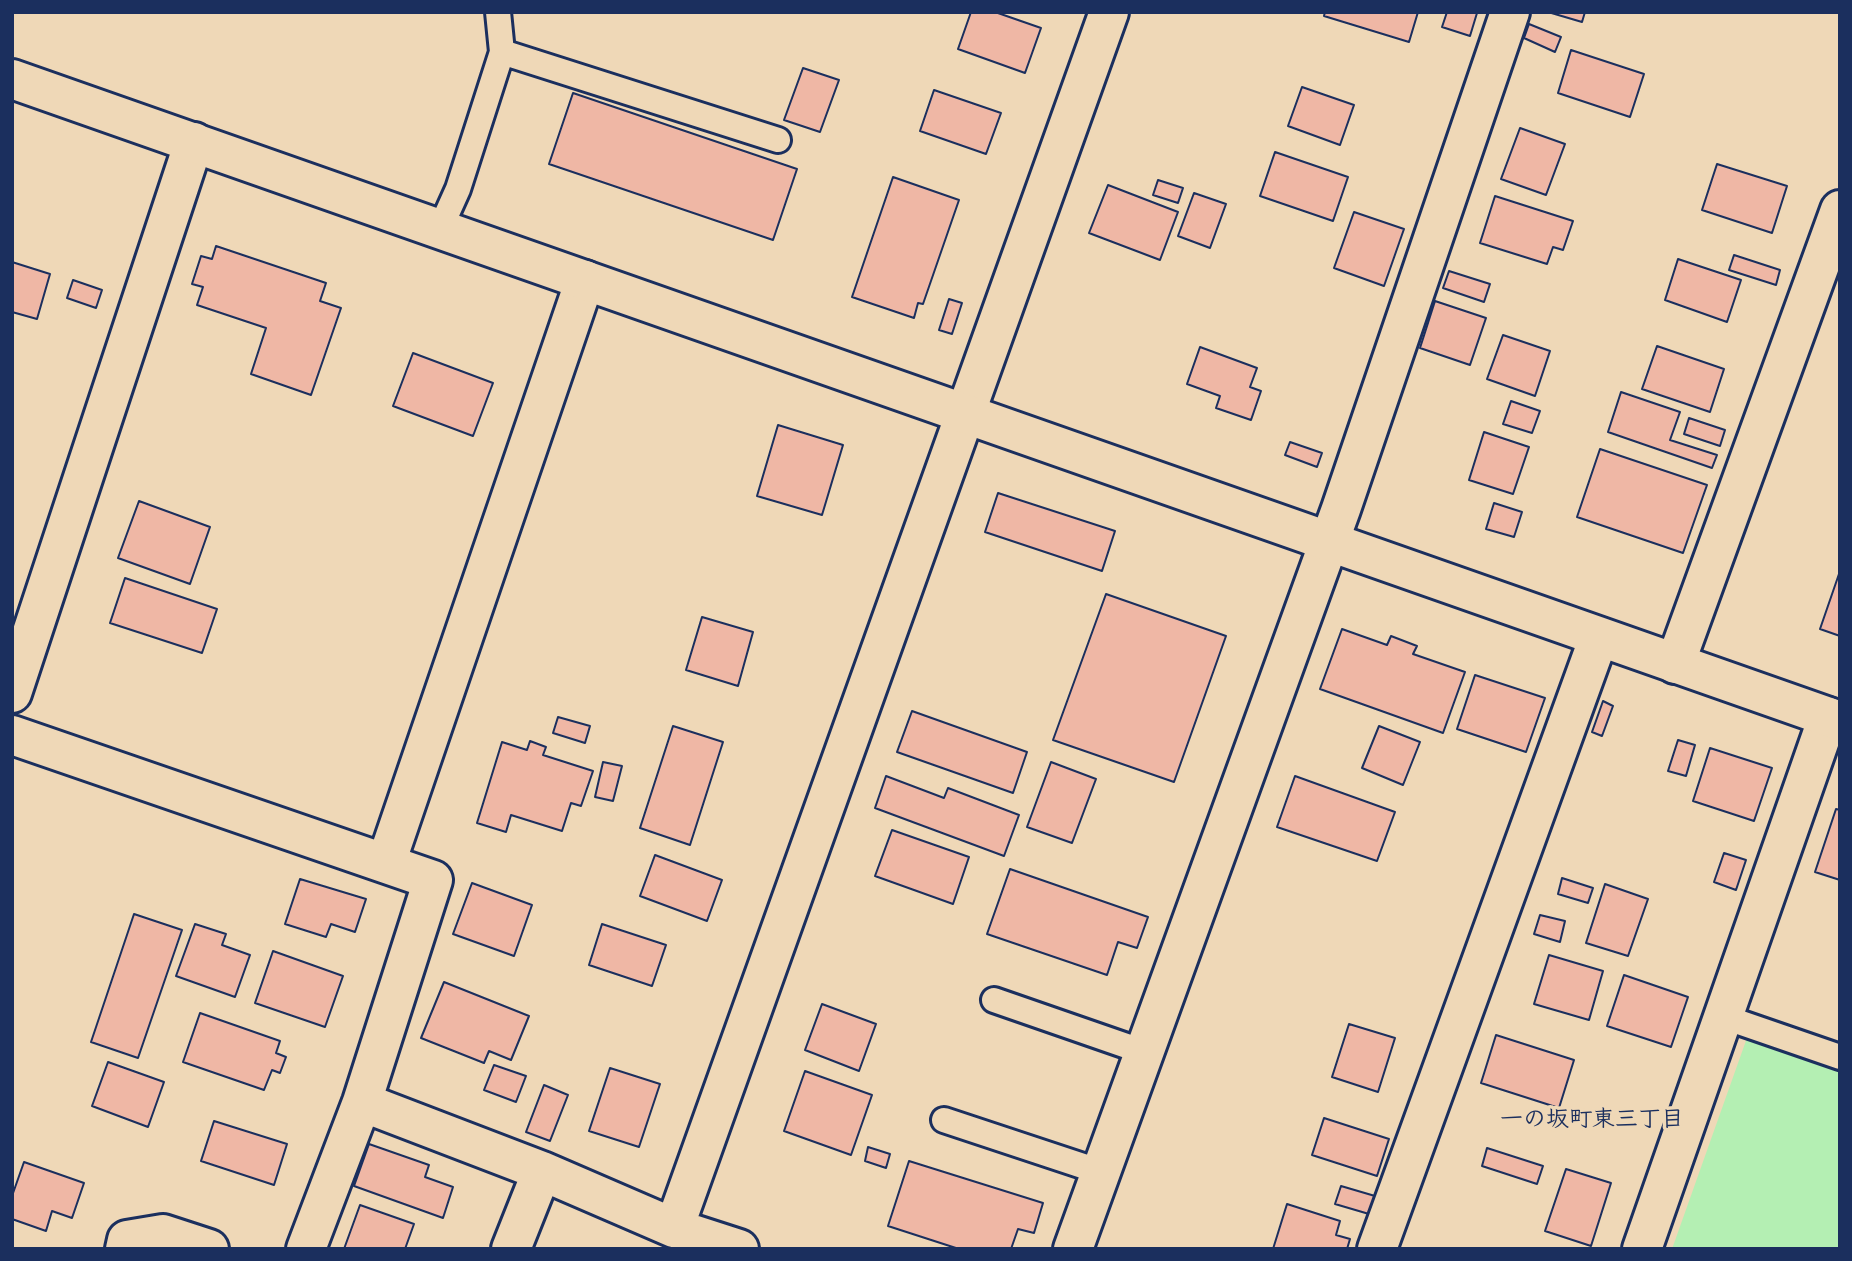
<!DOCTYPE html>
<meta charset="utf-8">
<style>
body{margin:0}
#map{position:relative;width:1852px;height:1261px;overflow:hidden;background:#efd8b7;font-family:"Playpen Sans",sans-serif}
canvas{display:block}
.frame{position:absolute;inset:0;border:14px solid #1b2f5e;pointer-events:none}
</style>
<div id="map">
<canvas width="1852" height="1261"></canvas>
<div class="frame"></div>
</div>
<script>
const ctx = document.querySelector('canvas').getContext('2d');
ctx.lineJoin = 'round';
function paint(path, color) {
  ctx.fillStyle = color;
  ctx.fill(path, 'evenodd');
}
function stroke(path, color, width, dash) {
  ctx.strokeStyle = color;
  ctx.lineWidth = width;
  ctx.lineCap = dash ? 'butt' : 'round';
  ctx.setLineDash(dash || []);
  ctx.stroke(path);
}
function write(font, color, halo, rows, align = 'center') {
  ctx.font = font + ' "Playpen Sans","Klee One",sans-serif';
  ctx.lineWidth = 7;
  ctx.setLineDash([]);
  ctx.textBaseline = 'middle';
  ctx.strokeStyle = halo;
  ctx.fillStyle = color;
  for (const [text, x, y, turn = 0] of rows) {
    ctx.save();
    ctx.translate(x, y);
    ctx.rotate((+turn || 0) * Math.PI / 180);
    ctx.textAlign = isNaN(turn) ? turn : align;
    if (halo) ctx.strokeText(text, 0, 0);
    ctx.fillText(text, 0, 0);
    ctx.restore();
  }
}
paint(new Path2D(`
 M 1748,1035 L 1840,1071 L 1840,1249 L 1672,1249 Z`), '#b4efb3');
const building = new Path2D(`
 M 971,12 L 995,12 L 1041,28 L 1025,73 L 958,49 Z
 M 1325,12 L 1418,12 L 1409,42 L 1324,16 Z
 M 1447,12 L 1477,13 L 1470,36 L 1442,27 Z
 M 1548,12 L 1585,12 L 1582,22 Z
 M 1529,24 L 1561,37 L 1555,52 L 1524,38 Z
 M 1571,50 L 1644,74 L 1630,117 L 1558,93 Z
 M 803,68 L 839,80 L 820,132 L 784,120 Z
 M 1302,87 L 1354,105 L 1340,145 L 1288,126 Z
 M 934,90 L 1001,113 L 986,154 L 920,131 Z
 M 573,93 L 797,169 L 773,240 L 549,164 Z
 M 1520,128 L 1565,144 L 1546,195 L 1501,179 Z
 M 1275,152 L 1348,177 L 1333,221 L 1260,196 Z
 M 1717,164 L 1787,186 L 1772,233 L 1702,210 Z
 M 893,177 L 959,200 L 923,304 L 918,303 L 914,318 L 852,297 Z
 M 1158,180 L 1183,188 L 1178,203 L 1153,195 Z
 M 1108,185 L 1178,212 L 1160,260 L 1089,233 Z
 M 1194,193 L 1226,204 L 1210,248 L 1178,236 Z
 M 1495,196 L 1573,221 L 1563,250 L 1553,247 L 1547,264 L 1480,243 Z
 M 1354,212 L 1404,229 L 1384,286 L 1334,268 Z
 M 216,246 L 326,283 L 320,301 L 341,308 L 311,395 L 251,374 L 266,328 L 197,305 L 203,287 L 192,284 L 201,256 L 212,259 Z
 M 1734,255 L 1780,270 L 1776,285 L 1729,270 Z
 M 1678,259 L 1741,280 L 1727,322 L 1665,300 Z
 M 12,262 L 50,274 L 37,319 L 12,312 Z
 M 1449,271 L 1490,284 L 1484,302 L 1443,288 Z
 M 73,280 L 102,290 L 96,308 L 67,298 Z
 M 949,299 L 962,303 L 952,334 L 939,330 Z
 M 1435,301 L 1486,318 L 1470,365 L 1420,348 Z
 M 1503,335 L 1550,351 L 1535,396 L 1487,379 Z
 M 1657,346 L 1724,369 L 1710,412 L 1642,389 Z
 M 1200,347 L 1257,368 L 1250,387 L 1261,391 L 1251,420 L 1216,408 L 1220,396 L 1187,384 Z
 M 413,353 L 493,383 L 473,436 L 393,406 Z
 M 1621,392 L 1680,412 L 1670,440 L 1717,455 L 1712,468 L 1608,432 Z
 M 1511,401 L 1540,411 L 1532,433 L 1503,424 Z
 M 1689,418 L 1725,430 L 1720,446 L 1684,434 Z
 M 778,425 L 843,445 L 822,515 L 757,496 Z
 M 1484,432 L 1529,447 L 1513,494 L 1469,480 Z
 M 1290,442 L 1322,453 L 1317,467 L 1285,455 Z
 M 1600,449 L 1707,485 L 1683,553 L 1577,517 Z
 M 998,493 L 1115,531 L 1102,571 L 985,532 Z
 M 139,501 L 210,527 L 190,584 L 118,558 Z
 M 1494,503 L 1522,512 L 1514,537 L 1486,529 Z
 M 1840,571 L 1840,636 L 1820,629 Z
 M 125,578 L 217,609 L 202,653 L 110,623 Z
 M 1106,594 L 1226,636 L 1174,782 L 1053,740 Z
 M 702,617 L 753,632 L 738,686 L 686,670 Z
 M 1342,629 L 1387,645 L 1391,636 L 1417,646 L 1413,654 L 1465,672 L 1443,733 L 1320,689 Z
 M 1475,675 L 1545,698 L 1526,752 L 1457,729 Z
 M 1603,701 L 1613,706 L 1602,736 L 1592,732 Z
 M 912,711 L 1027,752 L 1013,793 L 897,752 Z
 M 558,717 L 590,726 L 585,743 L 553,733 Z
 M 673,726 L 723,742 L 690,845 L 640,828 Z
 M 1379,726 L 1420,742 L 1403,785 L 1362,768 Z
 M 1678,740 L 1695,745 L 1686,776 L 1668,771 Z
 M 530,741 L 546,747 L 543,755 L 593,771 L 581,806 L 571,803 L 562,831 L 511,815 L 506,832 L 477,823 L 502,742 L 527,750 Z
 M 1710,748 L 1772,768 L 1754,821 L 1693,801 Z
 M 603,762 L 622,766 L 613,801 L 595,797 Z
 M 1051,762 L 1096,779 L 1072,843 L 1027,827 Z
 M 886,776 L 944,798 L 948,788 L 1019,815 L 1004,856 L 875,808 Z
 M 1295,776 L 1395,812 L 1377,861 L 1277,827 Z
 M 1836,809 L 1840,810 L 1840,880 L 1815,872 Z
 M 892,830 L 969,857 L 953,904 L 875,876 Z
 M 1724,853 L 1746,860 L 1736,890 L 1714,882 Z
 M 655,855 L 722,880 L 707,921 L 640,896 Z
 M 1010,869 L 1148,917 L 1137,948 L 1118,942 L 1107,975 L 987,934 Z
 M 1562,878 L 1593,888 L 1588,903 L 1558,894 Z
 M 300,879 L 366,899 L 355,932 L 331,924 L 326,937 L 285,924 Z
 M 472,883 L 532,905 L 514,956 L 453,934 Z
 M 1605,884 L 1648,899 L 1628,956 L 1586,943 Z
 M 134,914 L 182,930 L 138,1058 L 91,1042 Z
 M 1540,915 L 1565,921 L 1560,942 L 1534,934 Z
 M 195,924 L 226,934 L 222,945 L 250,955 L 235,997 L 176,976 Z
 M 602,924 L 666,945 L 652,986 L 589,965 Z
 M 273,951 L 343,976 L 325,1027 L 255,1003 Z
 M 1549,955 L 1603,971 L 1589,1020 L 1534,1004 Z
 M 1624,975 L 1688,997 L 1671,1047 L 1607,1026 Z
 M 444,982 L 529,1016 L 511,1060 L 489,1051 L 484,1063 L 421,1038 Z
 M 822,1004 L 876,1024 L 859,1071 L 805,1050 Z
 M 200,1013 L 280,1041 L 276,1053 L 286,1057 L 280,1073 L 272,1070 L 264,1090 L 183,1062 Z
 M 1349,1024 L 1395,1038 L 1378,1092 L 1332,1077 Z
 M 1496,1035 L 1574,1060 L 1559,1108 L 1481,1083 Z
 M 108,1062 L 164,1082 L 148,1127 L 92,1106 Z
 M 494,1065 L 526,1076 L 516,1102 L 484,1090 Z
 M 610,1068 L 660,1084 L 639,1147 L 589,1131 Z
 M 805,1071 L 872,1095 L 851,1155 L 784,1131 Z
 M 544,1085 L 568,1095 L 550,1141 L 526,1132 Z
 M 1324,1118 L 1389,1139 L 1377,1176 L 1312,1155 Z
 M 214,1121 L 287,1144 L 274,1185 L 201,1161 Z
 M 369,1144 L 429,1165 L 425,1177 L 453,1187 L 443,1218 L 354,1186 Z
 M 868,1147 L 890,1154 L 886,1168 L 865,1161 Z
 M 1487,1148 L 1543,1166 L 1537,1184 L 1482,1166 Z
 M 909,1161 L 1043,1203 L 1034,1233 L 1018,1229 L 1011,1249 L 959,1249 L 888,1226 Z
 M 24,1162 L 84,1183 L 72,1218 L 52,1211 L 46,1231 L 12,1219 L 12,1196 Z
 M 1566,1169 L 1611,1183 L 1591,1246 L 1545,1231 Z
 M 1341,1186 L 1375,1196 L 1369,1214 L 1335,1204 Z
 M 1287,1204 L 1340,1221 L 1336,1235 L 1350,1239 L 1347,1249 L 1273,1249 Z
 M 360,1205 L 414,1224 L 405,1249 L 344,1249 Z`);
paint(building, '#efb7a5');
stroke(building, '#1b2f5e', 2);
const lane = new Path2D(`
 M 502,52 L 778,140
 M 440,229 L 458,189 L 502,52 L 498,12
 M 994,1000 L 1144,1052
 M 1724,1017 L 1840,1057
 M 944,1120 L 1101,1172`);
const street = new Path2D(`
 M 1675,664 L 1840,210
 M 12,693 L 194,142
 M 12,735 L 433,880 L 362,1102 L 306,1249
 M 386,863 L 585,280
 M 362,1102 L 542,1171 L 674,1228 L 739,1249
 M 674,1228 L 1109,12
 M 125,1249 L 127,1240 L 163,1234 L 209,1249
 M 511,1249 L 542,1171
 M 1073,1249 L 1341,509 L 1510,12
 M 1377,1249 L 1599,637
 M 1642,1249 L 1828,717`);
const secondary = new Path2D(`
 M 12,79 L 1840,721`);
stroke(lane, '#1b2f5e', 30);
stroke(street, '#1b2f5e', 44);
stroke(secondary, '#1b2f5e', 44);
stroke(lane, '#efd8b7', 24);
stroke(street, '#efd8b7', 38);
stroke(secondary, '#efd8b7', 38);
write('bold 23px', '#1b2f5e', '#efd8b7', [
 ["一の坂町東三丁目",1592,1120]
]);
</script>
